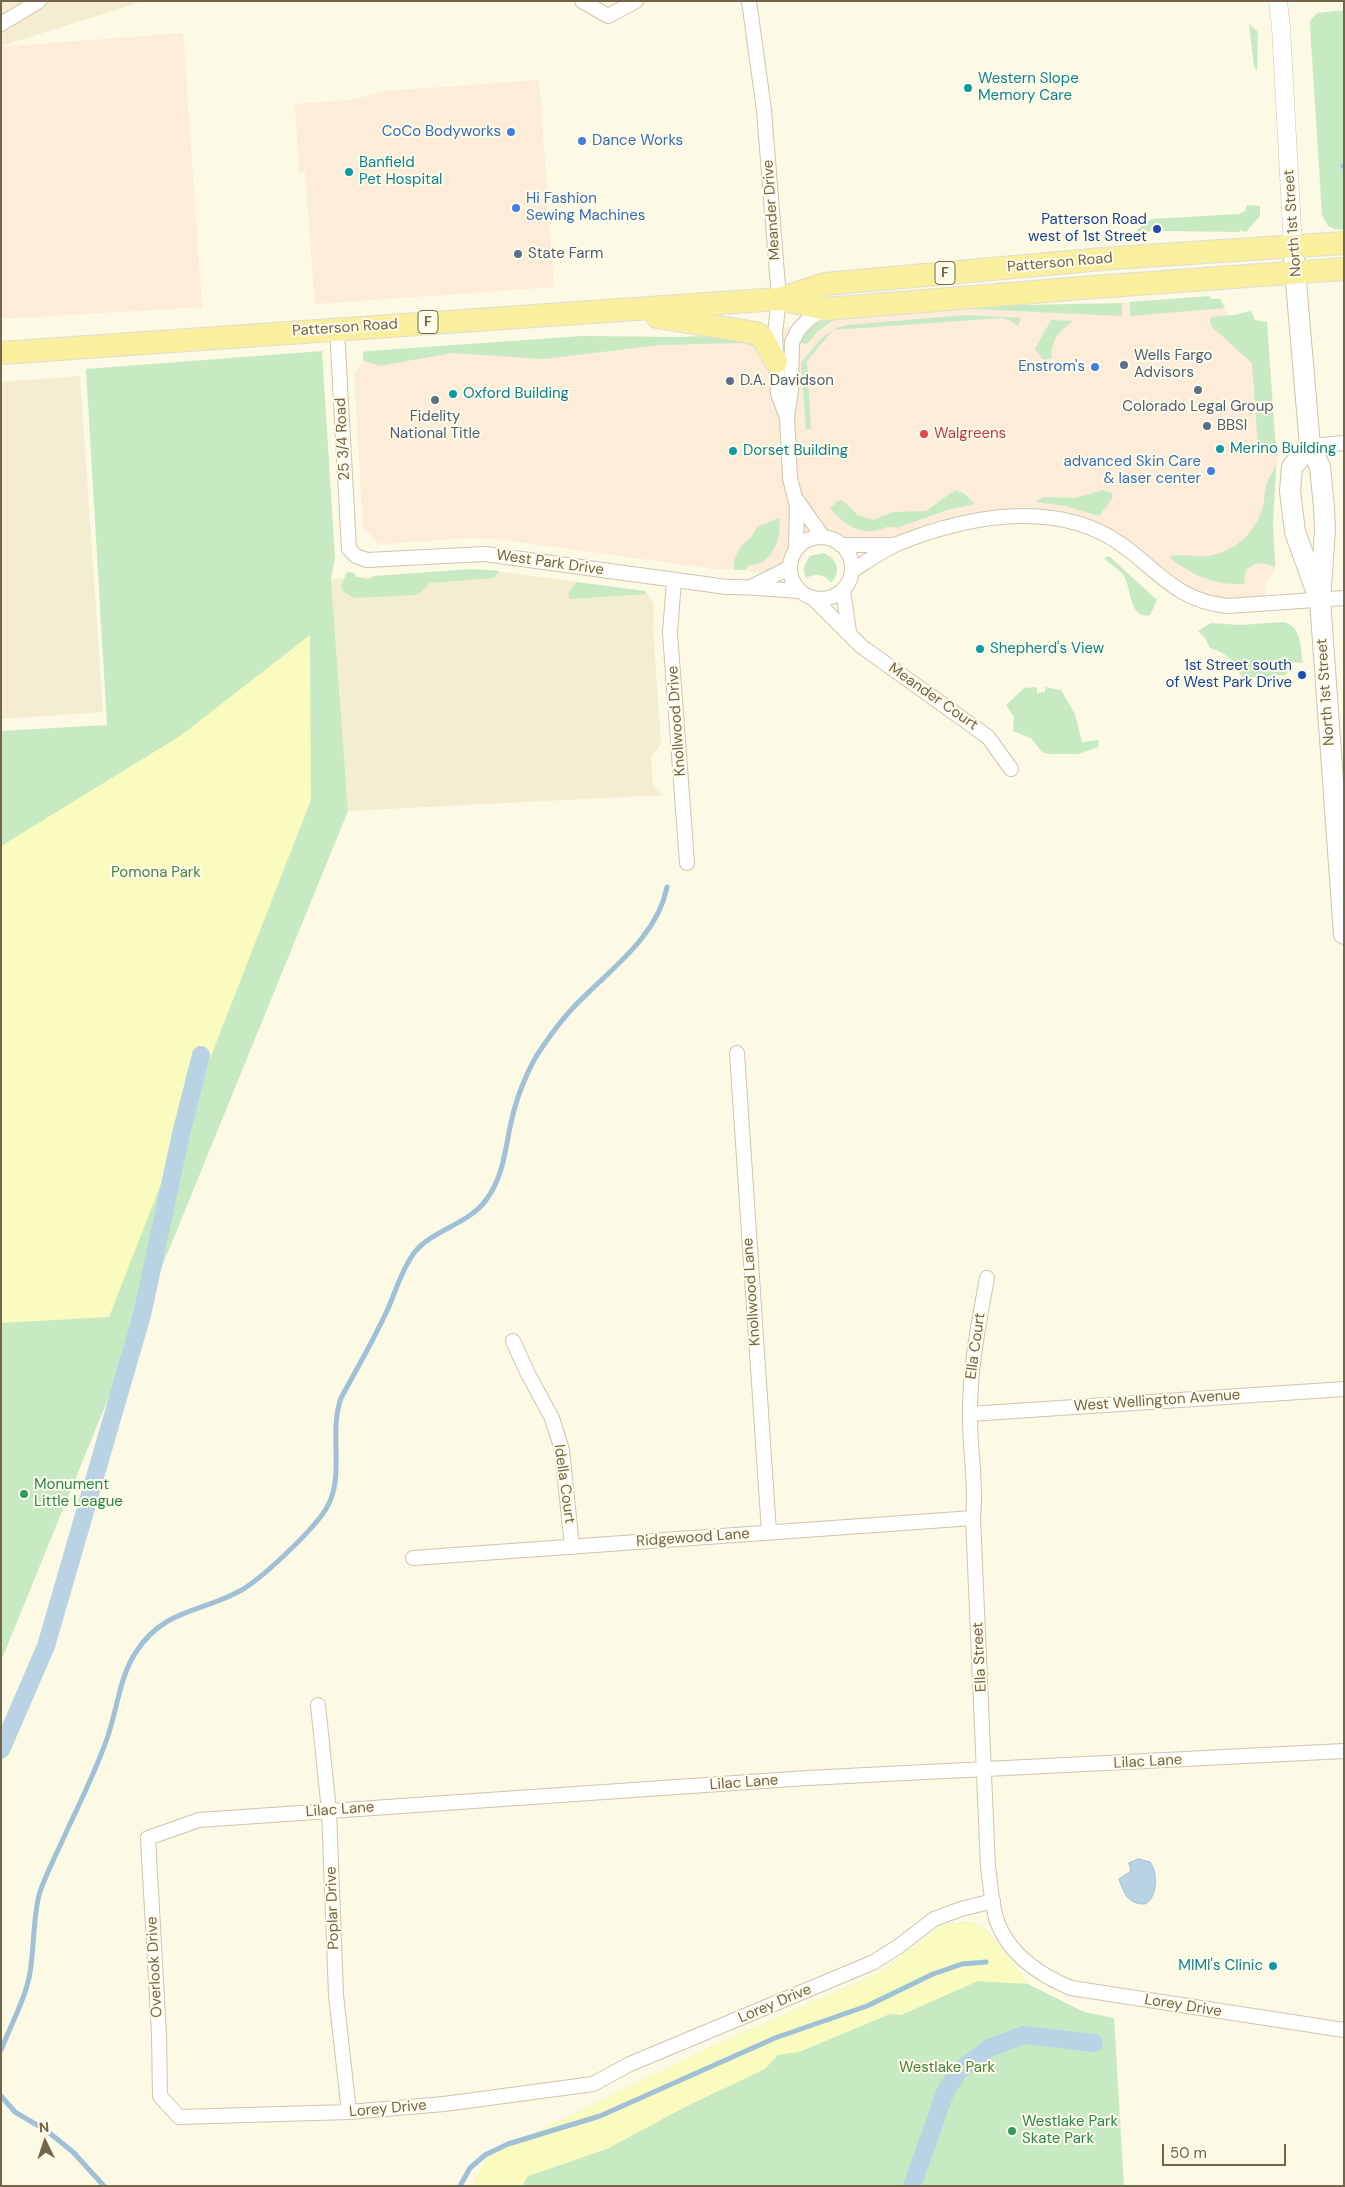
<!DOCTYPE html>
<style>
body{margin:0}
#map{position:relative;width:1345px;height:2187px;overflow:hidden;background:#fcf9e4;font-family:"DM Sans",sans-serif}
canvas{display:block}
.frame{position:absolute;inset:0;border:2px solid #74644a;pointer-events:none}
.north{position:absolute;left:20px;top:2117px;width:50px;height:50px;-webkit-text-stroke:4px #fffcea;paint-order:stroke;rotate:356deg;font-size:14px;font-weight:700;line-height:20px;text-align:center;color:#74644a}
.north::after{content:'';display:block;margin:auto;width:18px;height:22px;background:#74644a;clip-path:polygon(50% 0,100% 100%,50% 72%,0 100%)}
.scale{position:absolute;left:1162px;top:2144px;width:124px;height:22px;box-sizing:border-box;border:2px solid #74644a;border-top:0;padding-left:6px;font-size:15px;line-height:18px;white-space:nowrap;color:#74644a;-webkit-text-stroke:4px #fffcea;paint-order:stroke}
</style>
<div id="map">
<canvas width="1345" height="2187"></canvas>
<div class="frame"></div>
<div class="north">N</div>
<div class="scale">50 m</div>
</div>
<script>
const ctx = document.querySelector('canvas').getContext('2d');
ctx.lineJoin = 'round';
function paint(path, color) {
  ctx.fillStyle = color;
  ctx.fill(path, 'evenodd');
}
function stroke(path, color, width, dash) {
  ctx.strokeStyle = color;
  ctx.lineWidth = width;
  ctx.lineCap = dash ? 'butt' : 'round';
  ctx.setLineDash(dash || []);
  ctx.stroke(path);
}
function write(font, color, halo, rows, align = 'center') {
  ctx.font = font + ' "DM Sans",sans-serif';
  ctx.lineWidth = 4;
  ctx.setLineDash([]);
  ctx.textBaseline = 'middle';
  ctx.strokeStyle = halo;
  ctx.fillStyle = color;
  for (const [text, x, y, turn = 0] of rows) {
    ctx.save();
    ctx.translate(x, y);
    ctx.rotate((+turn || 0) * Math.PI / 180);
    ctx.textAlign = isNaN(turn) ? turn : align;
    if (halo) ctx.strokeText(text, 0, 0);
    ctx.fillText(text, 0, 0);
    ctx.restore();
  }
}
paint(new Path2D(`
 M 1,1 L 144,1 L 1,46 Z
 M 80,376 L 103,712 L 1,719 L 1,382 Z
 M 488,570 L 645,591 L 654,604 L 653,630 L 661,744 L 651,758 L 653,786 L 663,795 L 348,811 L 331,579 Z`), '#f4edd2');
paint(new Path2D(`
 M 183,33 L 202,307 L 1,319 L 1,47 Z
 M 539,80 L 554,287 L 315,304 L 305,172 L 299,172 L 295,104 L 350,100 L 387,91 Z
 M 1210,296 L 1211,299 L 1220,299 L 1228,316 L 1251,311 L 1255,320 L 1267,322 L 1277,453 L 1273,525 L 1276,564 L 1274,572 L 1265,584 L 1267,603 L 1212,604 L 1096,529 L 1009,516 L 897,545 L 841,545 L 823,537 L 813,538 L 804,542 L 796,549 L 791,558 L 789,568 L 759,573 L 746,570 L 713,569 L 498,539 L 468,538 L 379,544 L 363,527 L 354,374 L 363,360 L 363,352 L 583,336 L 678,337 L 744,335 L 831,319 L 1011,305 L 1098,305 Z`), '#fcecd8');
paint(new Path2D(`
 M 1344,10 L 1344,230 L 1334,229 L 1328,226 L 1322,215 L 1310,26 L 1310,21 L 1317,13 Z
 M 1249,24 L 1258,32 L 1257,71 L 1254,66 Z
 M 1247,205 L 1260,206 L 1260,216 L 1246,232 L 1240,230 L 1239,232 L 1163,231 L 1162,227 L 1153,227 L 1153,231 L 1135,232 L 1146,222 L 1152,219 L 1239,214 L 1245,211 Z
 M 1210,296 L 1211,299 L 1220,299 L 1225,308 L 1130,316 L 1130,302 Z
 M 1122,303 L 1122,316 L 972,309 L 972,306 Z
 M 1251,311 L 1255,320 L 1267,322 L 1276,456 L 1258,446 L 1252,363 L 1212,327 L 1210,322 L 1211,317 L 1235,315 Z
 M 966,315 L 1021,318 L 1018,326 L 1010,320 L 1002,318 L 833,330 L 807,361 L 811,429 L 806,429 L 801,363 C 814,347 825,329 847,325 Z
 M 835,319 L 817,332 L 807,344 L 799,343 C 807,328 818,320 835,319 Z
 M 1051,320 L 1073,321 C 1059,331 1050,341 1052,358 L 1043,360 L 1035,349 Z
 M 744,335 L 758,347 L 741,343 L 660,345 L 544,359 L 452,353 L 379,366 L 363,360 L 363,352 L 369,351 L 583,336 L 678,337 Z
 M 322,351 L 335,557 L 331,579 L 348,811 L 1,1661 L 1,731 L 107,725 L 86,369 Z
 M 1276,466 L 1273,525 L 1275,567 C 1264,563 1256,561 1246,570 L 1244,584 C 1215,585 1192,576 1169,557 C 1182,552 1198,559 1212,555 C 1237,550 1256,531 1263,507 C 1265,500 1264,493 1266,487 C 1267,480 1273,472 1276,466 Z
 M 955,490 L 965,494 L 975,504 L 947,510 L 897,528 C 890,525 885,528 878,530 C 857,535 844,523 830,509 L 836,502 L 842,500 L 858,515 L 873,520 L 893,512 L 926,511 Z
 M 1103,490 L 1112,493 L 1112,499 L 1099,516 L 1065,506 L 1035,502 L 1044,497 L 1075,498 Z
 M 779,518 C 783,538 771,567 748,565 L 746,570 L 734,570 L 734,561 L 740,547 L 752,536 L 757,527 Z
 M 823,553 C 837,558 842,571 831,583 C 825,574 816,573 806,578 C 802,569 805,563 810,556 Z
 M 1109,556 L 1157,600 L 1150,615 C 1129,620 1131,587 1124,576 C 1119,568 1110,565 1104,558 Z
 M 472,569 L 499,571 L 494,578 L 429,583 L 421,592 L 416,595 L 355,598 L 345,593 L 341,586 L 347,572 L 355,573 L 356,577 C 364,577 367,582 374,576 Z
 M 576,582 L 645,591 L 647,594 L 570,599 L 568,594 Z
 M 1283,622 C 1302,626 1300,647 1303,663 L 1290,662 L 1288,672 L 1285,675 L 1243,678 C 1232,661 1230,654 1210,648 L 1205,638 L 1198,631 L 1211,623 L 1240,625 Z
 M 1037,687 L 1037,693 L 1045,692 L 1045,687 L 1061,690 L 1075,714 L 1082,742 L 1099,740 L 1098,747 L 1079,754 L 1048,754 L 1042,752 L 1031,738 L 1013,731 L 1014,717 L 1006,705 L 1024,688 Z
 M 972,1922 L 986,1929 L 1028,1984 L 1084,2012 L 1114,2018 L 1124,2186 L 472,2186 L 488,2156 L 719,2043 L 877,1974 L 944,1924 Z`), '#c8eac3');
paint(new Path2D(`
 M 310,635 L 311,800 L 109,1317 L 1,1323 L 1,846 L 180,736 Z
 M 972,1922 L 986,1929 L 1028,1984 L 978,1981 L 901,2015 L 890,2014 L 799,2052 L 778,2055 L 765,2069 L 685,2107 L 607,2149 L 528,2176 L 522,2186 L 472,2186 L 488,2156 L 719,2043 L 877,1974 L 944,1924 Z`), '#f9fbbf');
const water = new Path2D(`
 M 1139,1859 L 1150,1862 C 1158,1873 1158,1897 1145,1904 C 1128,1904 1124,1894 1119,1879 L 1131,1871 L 1129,1863 Z`);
paint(water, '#b9d3e5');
stroke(water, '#9fc0d7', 1);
stroke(new Path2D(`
 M 1343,166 L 1344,165
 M 1,2050 C 11,2024 25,2000 30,1973 C 34,1948 33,1920 39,1895 C 44,1879 52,1863 59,1848 C 74,1814 92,1780 105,1744 C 117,1715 118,1679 136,1652 C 163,1610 198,1613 238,1592 C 260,1581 313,1530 326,1509 C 346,1476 328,1435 341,1398 C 356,1370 372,1343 385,1315 C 395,1295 400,1272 414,1253 C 433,1229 468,1225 486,1200 C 507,1172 505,1139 515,1107 C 519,1092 529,1068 537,1055 C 547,1040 559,1023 571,1010 C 606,972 657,939 667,887
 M 1,2096 L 15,2112 L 47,2131 L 73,2152 L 104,2186
 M 460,2186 L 470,2168 L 485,2155 L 508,2144 L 600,2116 L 775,2038 L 867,2006 L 933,1974 L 962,1964 L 986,1962`), '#9fc0d7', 5);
stroke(new Path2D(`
 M 1,1750 L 46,1646 L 142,1315 L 181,1134 L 201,1055
 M 912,2186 L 946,2090 L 959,2071 L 989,2048 L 1024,2035 L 1094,2043`), '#b9d3e5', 18);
const minor = new Path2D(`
 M 582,1 L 608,16 L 636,1
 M 749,1 L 764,110 L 779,299 L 775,333 L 778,394 L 787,417
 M 1,24 L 39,1
 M 337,329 L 349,549 L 356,556 L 367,560 L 485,554 L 727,587 C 751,586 775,590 800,591
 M 1310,446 L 1344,443
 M 796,499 L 823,537
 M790 568a31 31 0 1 1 62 0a31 31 0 1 1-62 0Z
 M 841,545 L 893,545
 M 796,549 L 797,506 L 790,478 L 787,417 L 791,390 L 792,342 L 799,329 L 809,319 L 826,309
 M 852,571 C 866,562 881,551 897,544 C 966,516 1057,498 1122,545 C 1160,572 1177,601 1228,606 L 1344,598
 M 674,580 L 670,633 L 687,863
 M 753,586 L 789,568
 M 843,590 L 849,632
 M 814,599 L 861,646 L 988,737 L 1011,769
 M 737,1053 L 769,1532
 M 987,1278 C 979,1322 970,1366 970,1411 C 969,1447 977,1482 973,1518 L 988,1867 C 991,1886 991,1906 998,1924 C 1011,1956 1042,1976 1071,1988 L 1344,2030
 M 513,1341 L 528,1374 L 552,1418 L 562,1450 L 572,1547
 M 970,1414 L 1344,1389
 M 413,1558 L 973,1518
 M 318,1705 L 329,1811 L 336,1995 L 349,2112
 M 993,1901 L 961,1909 L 934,1919 L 899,1946 L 874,1962 L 630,2064 L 593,2084 L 444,2104 L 349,2112 L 179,2117 L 160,2096 L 159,2034 L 148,1838 L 199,1820 L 807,1778 L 1344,1751`);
const tertiary = new Path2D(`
 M 1278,1 L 1281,27 L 1293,247`);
const secondary = new Path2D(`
 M 1293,247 L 1310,446 L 1320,467 L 1324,507 L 1325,530 L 1320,600 L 1344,934
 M 1310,446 L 1292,467 L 1290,491 L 1295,532 L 1317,593`);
const primary = new Path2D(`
 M 780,299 L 826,309 L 1095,287 L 1344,269
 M 657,317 L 756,333 L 762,337 L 776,362
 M 1,353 L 779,299 L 825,284 L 1114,258 L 1344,243`);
stroke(minor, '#cfc5ae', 16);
stroke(tertiary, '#cfc5ae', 19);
stroke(secondary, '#d0c4a8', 22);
stroke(primary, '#e0ddd7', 24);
stroke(minor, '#fff', 14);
stroke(tertiary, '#fff', 18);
stroke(secondary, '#fff', 20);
stroke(primary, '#faef9d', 22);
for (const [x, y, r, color] of [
 [968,88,5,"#0f9aa8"],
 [511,132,5,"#3f7fe0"],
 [582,141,5,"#3f7fe0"],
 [349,172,5,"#0f9aa8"],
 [516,208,5,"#3f7fe0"],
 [1157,229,5,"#1a4fb4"],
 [518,254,5,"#5c6f8a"],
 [1124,365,5,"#5c6f8a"],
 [1095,367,5,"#3f7fe0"],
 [730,381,5,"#5c6f8a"],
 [1198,390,5,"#5c6f8a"],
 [453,394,5,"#0f9aa8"],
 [435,400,5,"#5c6f8a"],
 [1207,426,5,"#5c6f8a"],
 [924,434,5,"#e0444e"],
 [1220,449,5,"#0f9aa8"],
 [733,451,5,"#0f9aa8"],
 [1211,471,5,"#3f7fe0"],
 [980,649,5,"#0f9aa8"],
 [1302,675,5,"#1a4fb4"],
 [24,1494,5,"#2e9e5b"],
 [1273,1966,5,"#0f9aa8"],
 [1012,2131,5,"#2e9e5b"]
]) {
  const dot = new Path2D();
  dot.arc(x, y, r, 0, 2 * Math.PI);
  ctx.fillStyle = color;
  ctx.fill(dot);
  stroke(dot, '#fffcea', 2);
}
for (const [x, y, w] of [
 [945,273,20],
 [428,322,20]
]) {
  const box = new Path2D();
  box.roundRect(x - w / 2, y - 11.5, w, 23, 4);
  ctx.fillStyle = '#fffcea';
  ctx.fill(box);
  stroke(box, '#74644a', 1);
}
write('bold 14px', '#74644a', null, [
 ["F",945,273],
 ["F",428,322]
]);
write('15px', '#0d838f', '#fffcea', [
 ["Western Slope",978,79],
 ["Memory Care",978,96],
 ["Banfield",359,163],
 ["Pet Hospital",359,180],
 ["Oxford Building",463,394],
 ["Merino Building",1230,449],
 ["Dorset Building",743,451],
 ["Shepherd's View",990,649],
 ["MIMI's Clinic",1263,1966,"right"]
], 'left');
write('15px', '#366cbe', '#fffcea', [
 ["CoCo Bodyworks",501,132],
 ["Dance Works",592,141,"left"],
 ["Hi Fashion",526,199,"left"],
 ["Sewing Machines",526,216,"left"],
 ["Enstrom's",1085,367],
 ["advanced Skin Care",1201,462],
 ["& laser center",1201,479]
], 'right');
write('15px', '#74644a', '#fffcea', [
 ["Meander Drive",772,210,-94],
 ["North 1st Street",1293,223,-94],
 ["Patterson Road",1060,263,-5],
 ["Patterson Road",345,328,-4],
 ["25 3/4 Road",343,439,-93],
 ["West Park Drive",550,563,8],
 ["North 1st Street",1326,692,-94],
 ["Meander Court",933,697,35],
 ["Knollwood Drive",677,721,-94],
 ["Knollwood Lane",752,1292,-94],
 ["Ella Court",976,1346,-82],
 ["West Wellington Avenue",1157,1401,-4],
 ["Idella Court",564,1484,82],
 ["Ridgewood Lane",693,1538,-4],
 ["Ella Street",980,1657,-93],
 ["Lilac Lane",1148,1762,-3],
 ["Lilac Lane",744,1783,-4],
 ["Lilac Lane",340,1810,-4],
 ["Poplar Drive",333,1908,-92],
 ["Overlook Drive",155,1967,-93],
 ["Lorey Drive",775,2004,-23],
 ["Lorey Drive",1183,2006,9],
 ["Lorey Drive",388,2109,-5]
]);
write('15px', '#164399', '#fffcea', [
 ["Patterson Road",1147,220],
 ["west of 1st Street",1147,237],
 ["1st Street south",1292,666],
 ["of West Park Drive",1292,683]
], 'right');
write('15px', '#4e5e75', '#fffcea', [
 ["State Farm",528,254],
 ["Wells Fargo",1134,356],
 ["Advisors",1134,373],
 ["D.A. Davidson",740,381],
 ["Colorado Legal Group",1198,407,"center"],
 ["Fidelity",435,417,"center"],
 ["National Title",435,434,"center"],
 ["BBSI",1217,426]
], 'left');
write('15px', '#be3a42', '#fffcea', [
 ["Walgreens",934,434]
], 'left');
write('15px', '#478044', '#fffcea', [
 ["Pomona Park",156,873],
 ["Westlake Park",947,2068]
]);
write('15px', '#27864d', '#fffcea', [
 ["Monument",34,1485],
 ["Little League",34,1502],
 ["Westlake Park",1022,2122],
 ["Skate Park",1022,2139]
], 'left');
</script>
